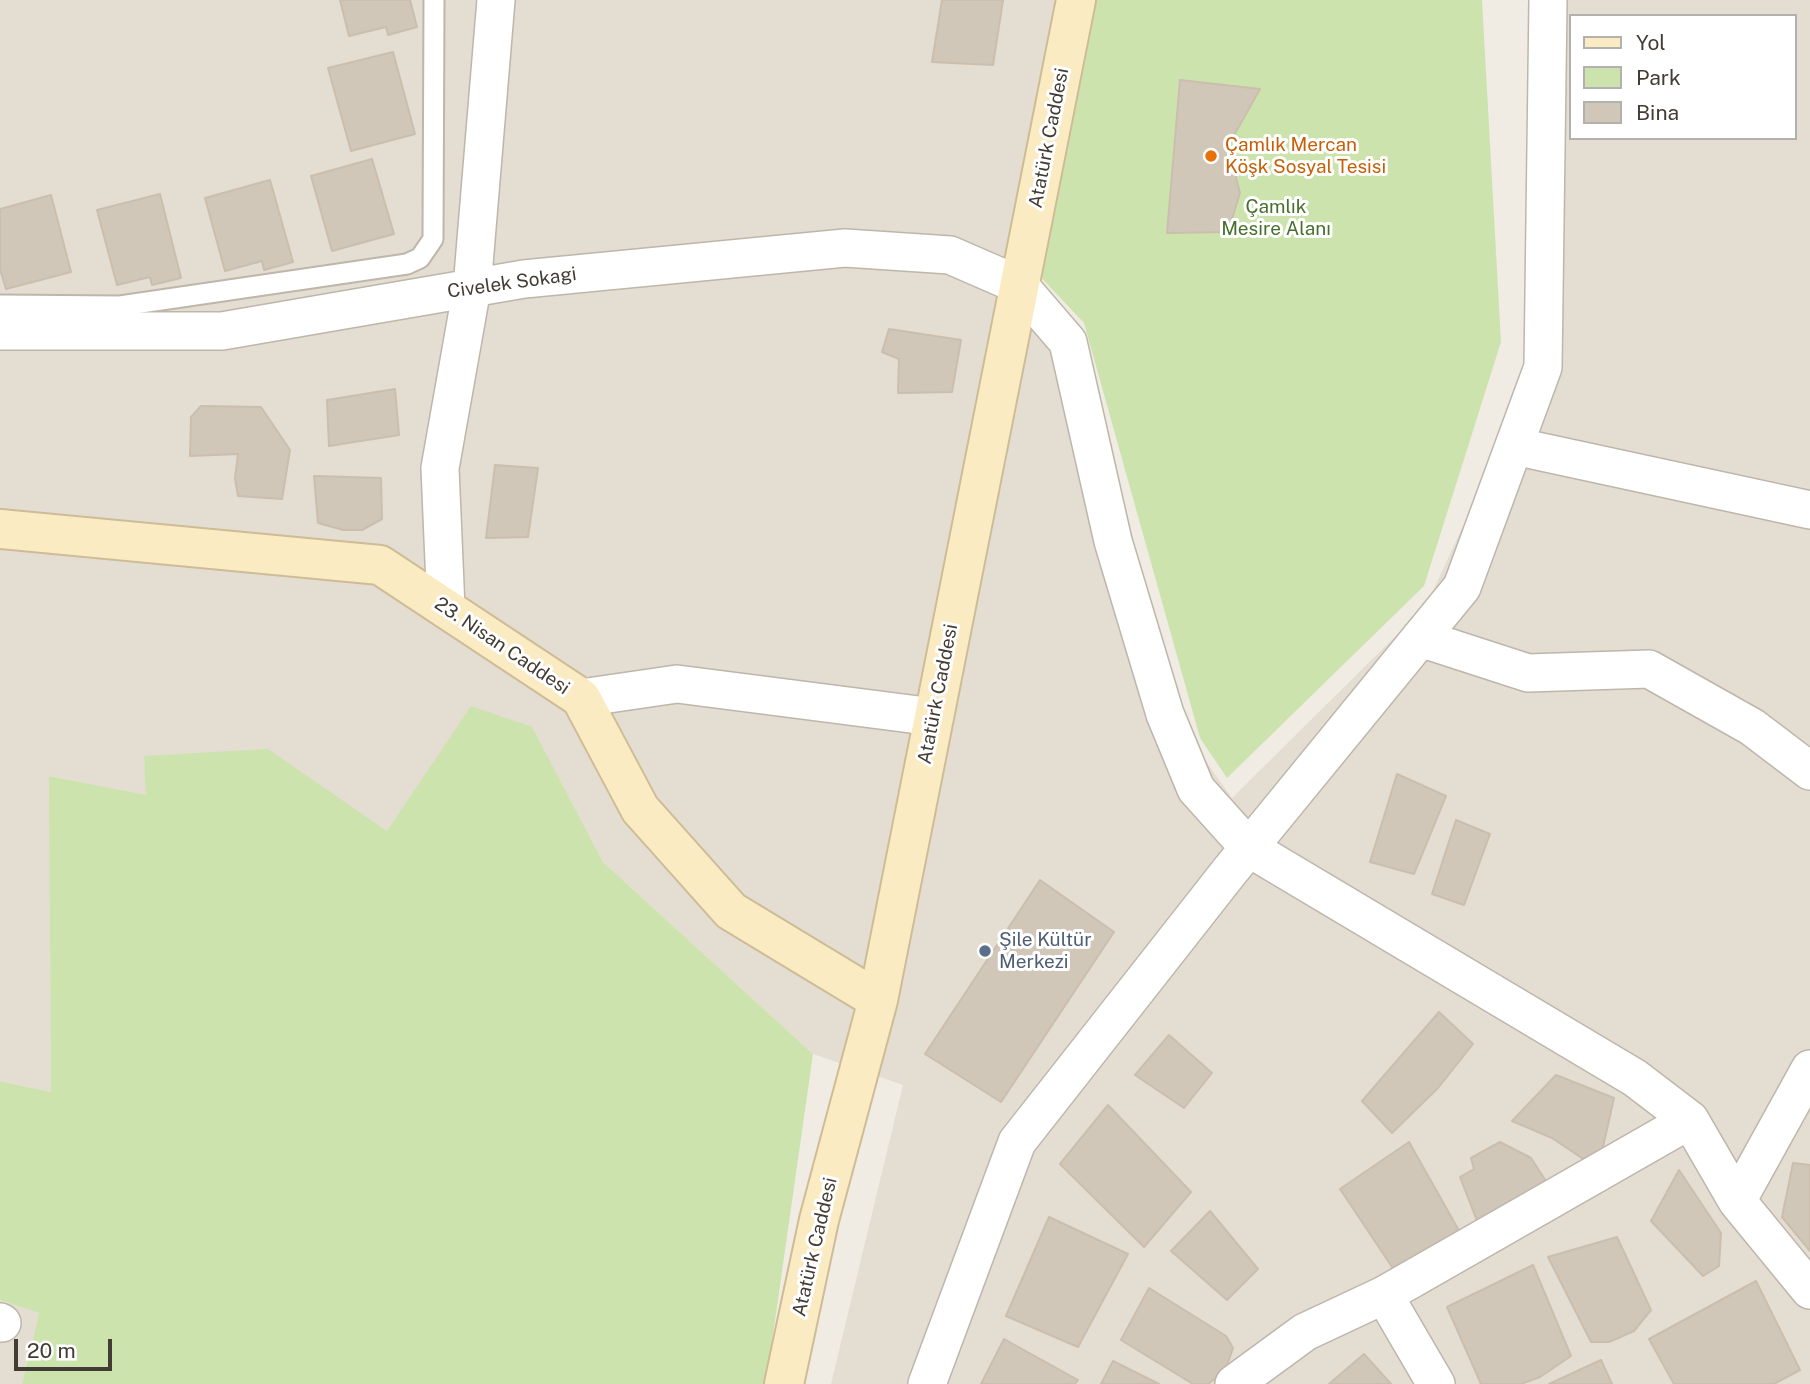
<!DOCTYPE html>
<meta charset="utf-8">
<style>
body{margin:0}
#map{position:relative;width:1810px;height:1384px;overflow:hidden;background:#f0ece3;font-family:"Public Sans",sans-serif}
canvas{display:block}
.legend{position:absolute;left:1569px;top:14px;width:228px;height:126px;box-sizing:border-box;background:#fff;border:2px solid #b3b1ae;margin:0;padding:9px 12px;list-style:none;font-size:21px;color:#423c34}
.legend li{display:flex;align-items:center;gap:14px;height:35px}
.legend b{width:35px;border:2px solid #b3b1ae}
.scale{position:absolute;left:14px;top:1339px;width:98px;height:32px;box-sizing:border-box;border:4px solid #423c34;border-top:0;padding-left:9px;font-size:21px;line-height:24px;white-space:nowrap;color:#423c34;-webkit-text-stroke:5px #fff;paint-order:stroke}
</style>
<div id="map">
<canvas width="1810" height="1384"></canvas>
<ul class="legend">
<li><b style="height:9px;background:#fbebc3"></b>Yol</li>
<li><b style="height:19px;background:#cde3ae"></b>Park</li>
<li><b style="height:19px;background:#d1c7b9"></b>Bina</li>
</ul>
<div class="scale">20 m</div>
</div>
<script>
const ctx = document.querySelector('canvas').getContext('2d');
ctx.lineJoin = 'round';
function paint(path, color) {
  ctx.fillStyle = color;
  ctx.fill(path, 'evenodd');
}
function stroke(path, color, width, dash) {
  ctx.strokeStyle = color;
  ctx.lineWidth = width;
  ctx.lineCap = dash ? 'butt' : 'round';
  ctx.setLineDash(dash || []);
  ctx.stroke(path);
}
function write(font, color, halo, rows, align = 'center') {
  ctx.font = font + ' "Public Sans",sans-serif';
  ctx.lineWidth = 6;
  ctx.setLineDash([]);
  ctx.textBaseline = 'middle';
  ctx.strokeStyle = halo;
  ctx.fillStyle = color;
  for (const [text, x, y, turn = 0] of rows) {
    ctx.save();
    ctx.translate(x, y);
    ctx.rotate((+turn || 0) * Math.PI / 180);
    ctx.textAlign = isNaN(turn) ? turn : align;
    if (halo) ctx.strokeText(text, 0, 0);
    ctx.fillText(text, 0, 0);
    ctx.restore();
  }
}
paint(new Path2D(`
 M 0,0 L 1060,0 L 1010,251 L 1081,333 L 1148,597 L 1187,735 L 1232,798 L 1426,606 L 1537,366 L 1545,0 L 1810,0 L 1810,1384 L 831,1384 L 903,1085 L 813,1054 L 603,862 L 532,728 L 387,831 L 267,750 L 144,757 L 147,796 L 50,776 L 51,1092 L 0,1081 ZM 1570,16 L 1794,16 L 1794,138 L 1570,138 Z
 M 0,1300 L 39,1313 L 22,1384 L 0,1384 Z`), '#e4ddd2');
paint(new Path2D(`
 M 1084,0 L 1482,0 L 1501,342 L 1424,586 L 1227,778 L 1200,738 L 1084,323 L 1031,267 Z
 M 471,706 L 532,727 L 603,862 L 813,1054 L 766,1384 L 22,1384 L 39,1313 L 0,1300 L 0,1081 L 51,1092 L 49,776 L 146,795 L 144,756 L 268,749 L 387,831 Z`), '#cde3ae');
const building = new Path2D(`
 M 340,0 L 410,0 L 417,27 L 388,35 L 386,27 L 349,36 Z
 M 942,0 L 1003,0 L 993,65 L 932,62 Z
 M 393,52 L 415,134 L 351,151 L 328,68 Z
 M 1180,80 L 1260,89 L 1228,146 L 1240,193 L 1228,232 L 1167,233 Z
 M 372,159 L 394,234 L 332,251 L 311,176 Z
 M 270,180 L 293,262 L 264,270 L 262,261 L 225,271 L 205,198 Z
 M 160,194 L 181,278 L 152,285 L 150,277 L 117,285 L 97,210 Z
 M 51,195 L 71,272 L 6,289 L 0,269 L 0,209 Z
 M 889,329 L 961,340 L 952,392 L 898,393 L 899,359 L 882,352 Z
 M 395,389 L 399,435 L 329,446 L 327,400 Z
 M 201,406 L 261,407 L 290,450 L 282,499 L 238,496 L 235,478 L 238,454 L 190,456 L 191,417 Z
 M 495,465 L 538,468 L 528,537 L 486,538 Z
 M 314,476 L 381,478 L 382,519 L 362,530 L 343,530 L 318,523 Z
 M 1397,774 L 1446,796 L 1414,874 L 1370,862 Z
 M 1456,820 L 1490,834 L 1464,905 L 1432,894 Z
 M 1040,880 L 1114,932 L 1001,1102 L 925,1054 Z
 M 1439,1012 L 1473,1044 L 1438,1088 L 1392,1133 L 1362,1101 Z
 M 1169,1035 L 1212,1073 L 1184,1108 L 1135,1075 Z
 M 1556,1075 L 1614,1098 L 1598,1169 L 1552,1138 L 1512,1121 Z
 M 1108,1105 L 1191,1192 L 1144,1247 L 1060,1164 Z
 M 1409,1142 L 1462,1236 L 1394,1270 L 1340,1189 Z
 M 1500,1142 L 1531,1158 L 1553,1192 L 1481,1231 L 1460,1177 L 1474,1169 L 1471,1158 Z
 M 1793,1163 L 1810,1165 L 1810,1251 L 1782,1217 Z
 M 1679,1170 L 1721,1233 L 1719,1266 L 1703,1276 L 1651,1221 Z
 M 1210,1211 L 1258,1269 L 1227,1300 L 1171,1251 Z
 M 1049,1217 L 1128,1254 L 1078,1347 L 1006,1316 Z
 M 1617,1237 L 1651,1310 L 1634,1331 L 1609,1342 L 1591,1342 L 1548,1257 Z
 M 1533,1265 L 1571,1356 L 1540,1377 L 1521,1384 L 1481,1384 L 1447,1307 Z
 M 1756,1281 L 1800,1370 L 1774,1384 L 1674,1384 L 1649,1339 Z
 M 1149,1288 L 1226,1336 L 1233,1348 L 1225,1371 L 1208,1384 L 1193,1384 L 1121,1340 Z
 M 1004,1339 L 1078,1380 L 1075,1384 L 981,1384 Z
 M 1364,1354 L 1391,1384 L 1329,1384 Z
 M 1601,1360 L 1612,1384 L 1549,1384 Z
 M 1113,1361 L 1159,1384 L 1101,1384 Z`);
paint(building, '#d1c7b9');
stroke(building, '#cbbead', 2);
const lane = new Path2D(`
 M 0,305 L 120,306 L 407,264 L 420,258 L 433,239 L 434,0`);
const street = new Path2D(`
 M 0,331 L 222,331 L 524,279 L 845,248 L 950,255 L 1019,285 L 1068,342 L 1113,541 L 1165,714 L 1196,789 L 1249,848 L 1635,1078 L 1690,1120 L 1737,1201 L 1810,1290
 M 1514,446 L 1810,510
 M 446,609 L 440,468 L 472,288 L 496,0
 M 1420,638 L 1528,673 L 1649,669 L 1752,727 L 1810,771
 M 581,698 L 677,684 L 934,717
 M 1737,1201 L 1810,1069
 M 1384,1295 L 1436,1384
 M 0,1322 L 2,1323
 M 927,1384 L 1017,1142 L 1229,872 L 1462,587 L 1543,367 L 1548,0
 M 1234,1384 L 1305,1332 L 1384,1295 L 1690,1120`);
const secondary = new Path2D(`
 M 0,529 L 380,565 L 581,698 L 640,809 L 731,911 L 878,1000
 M 784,1384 L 819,1220 L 878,1000 L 1076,0`);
stroke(lane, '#beb6aa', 23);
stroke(street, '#beb6aa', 40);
stroke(secondary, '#cebc96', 42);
stroke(lane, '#fff', 19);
stroke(street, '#fff', 37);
stroke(secondary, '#fbebc3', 38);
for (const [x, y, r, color] of [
 [1211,156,7,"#e8710a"],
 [985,951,7,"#5c6f8a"]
]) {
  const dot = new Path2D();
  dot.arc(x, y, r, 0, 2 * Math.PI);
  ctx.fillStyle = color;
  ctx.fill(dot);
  stroke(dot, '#fff', 2.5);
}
write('19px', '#423c34', '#fff', [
 ["Atatürk Caddesi",1049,138,-79],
 ["Civelek Sokagi",512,283,-8],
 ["23. Nisan Caddesi",502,646,34],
 ["Atatürk Caddesi",938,694,-79],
 ["Atatürk Caddesi",815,1247,-77]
]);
write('19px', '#c56008', '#fff', [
 ["Çamlık Mercan",1225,145],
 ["Köşk Sosyal Tesisi",1225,167]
], 'left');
write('19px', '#486f2c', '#fff', [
 ["Çamlık",1276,207],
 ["Mesire Alanı",1276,229]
]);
write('19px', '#4e5e75', '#fff', [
 ["Şile Kültür",999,940],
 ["Merkezi",999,962]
], 'left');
</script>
